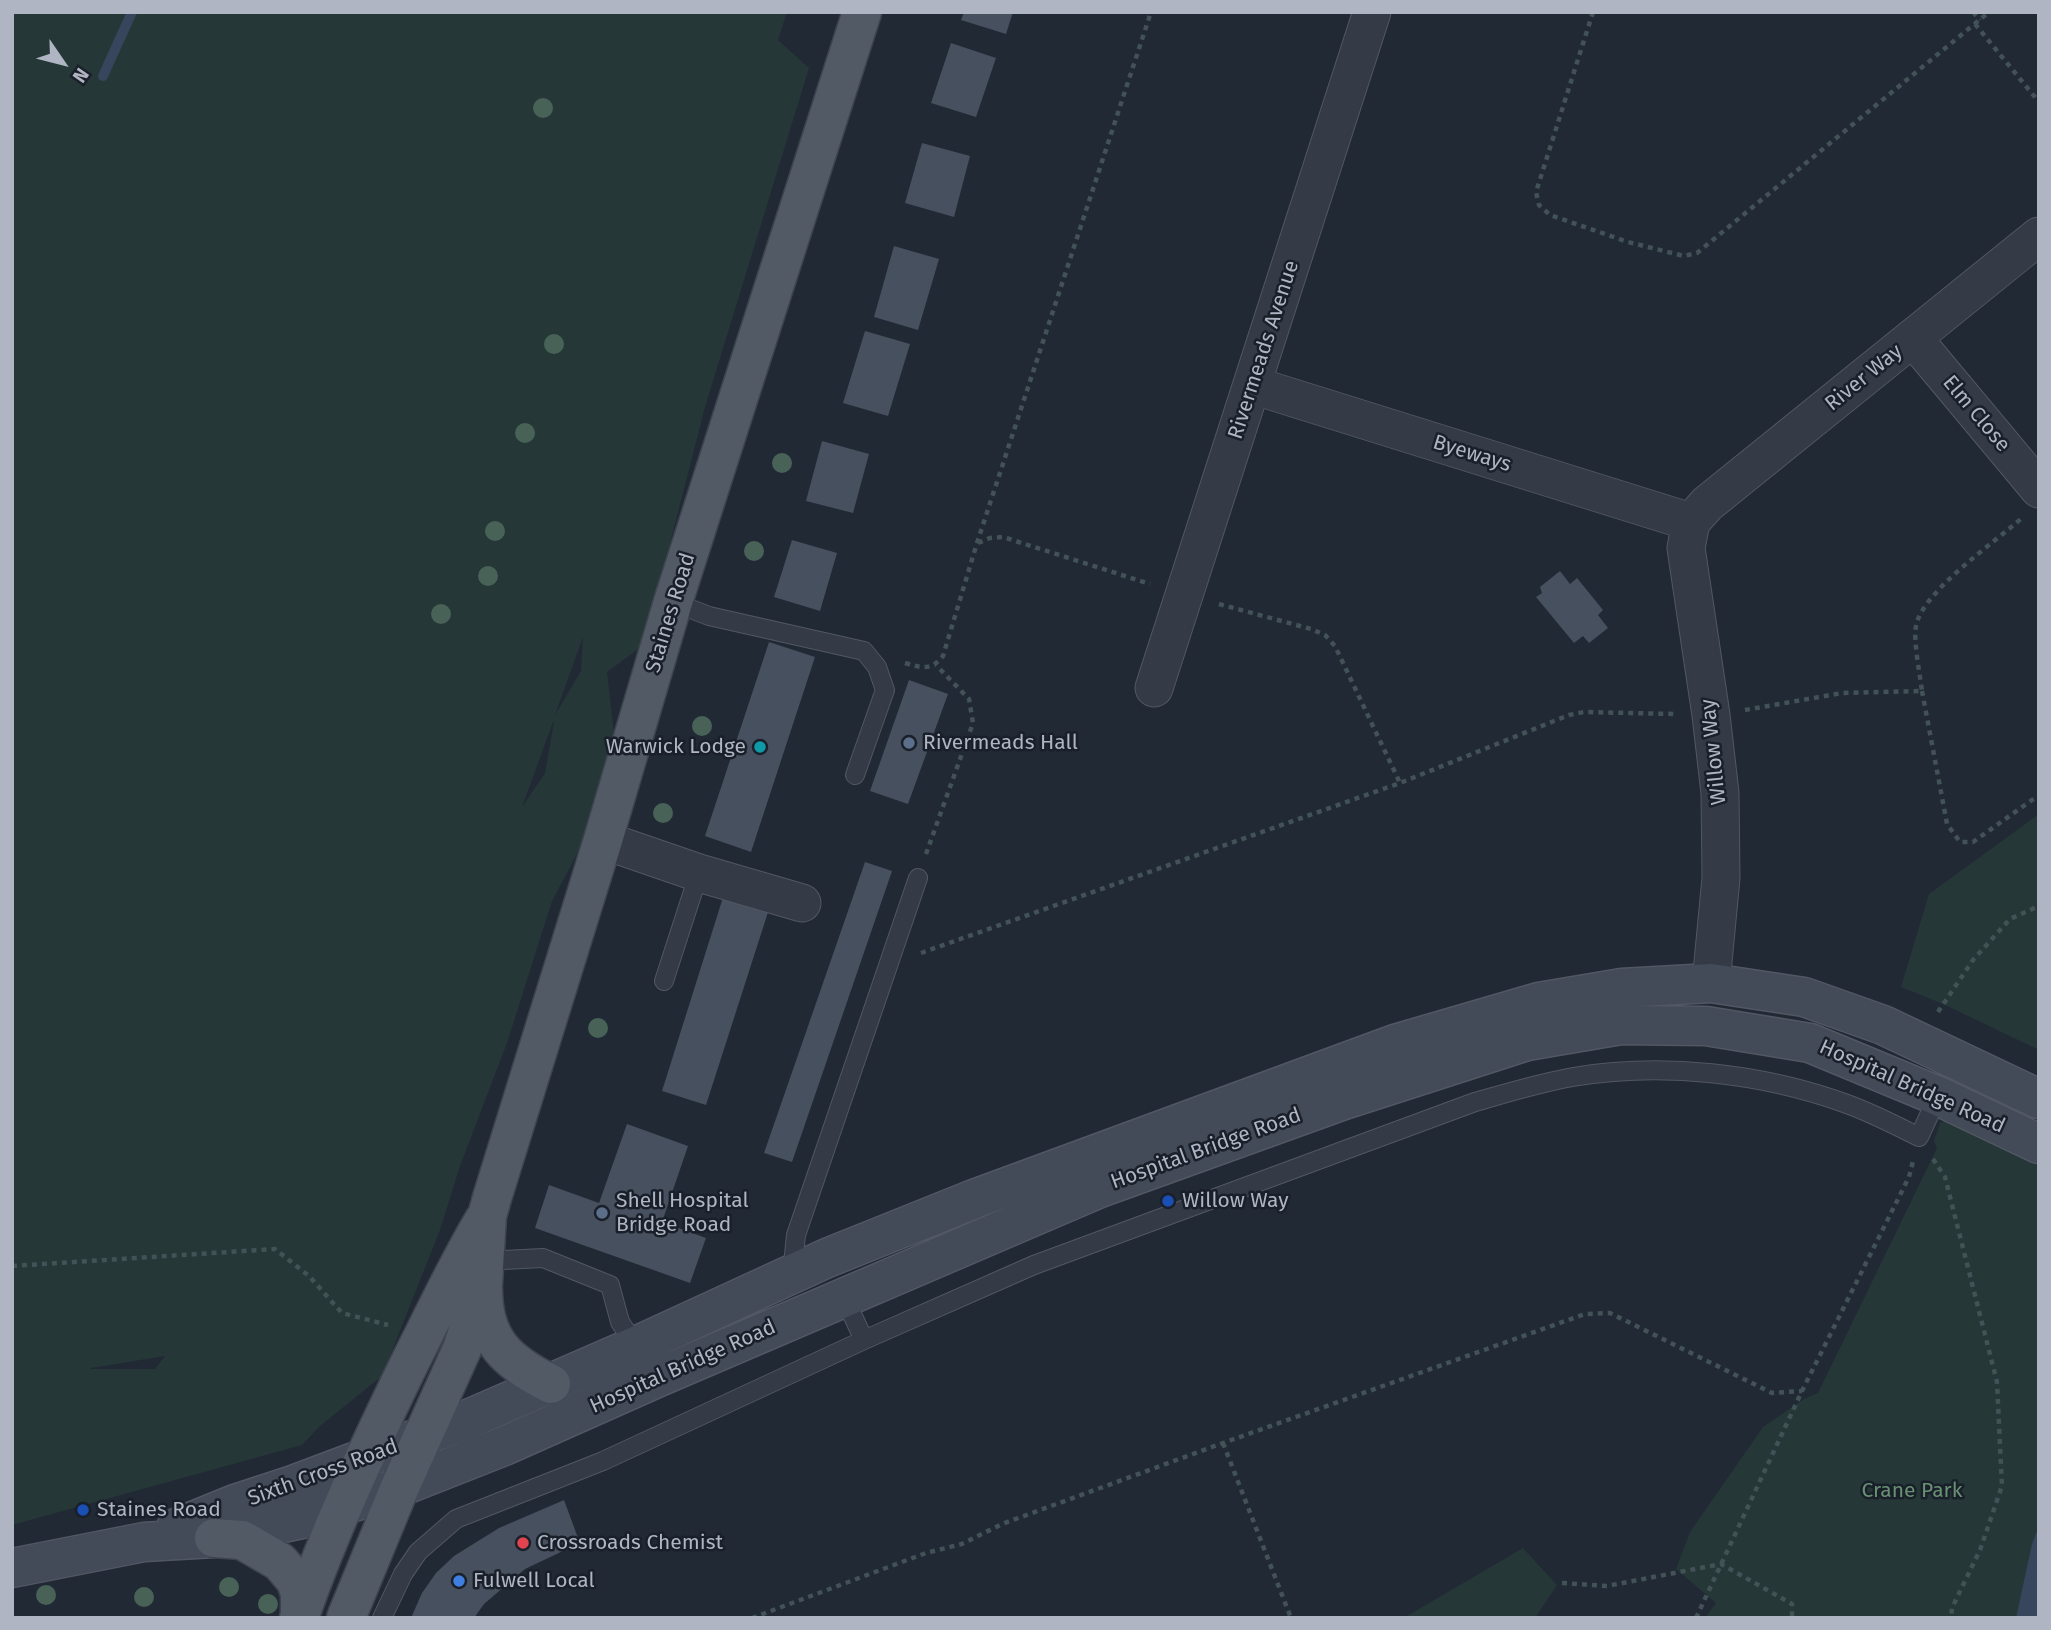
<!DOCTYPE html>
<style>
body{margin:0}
#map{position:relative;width:2051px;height:1630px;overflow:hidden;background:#212935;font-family:"Fira Sans",sans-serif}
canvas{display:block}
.frame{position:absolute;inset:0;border:14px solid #afb5c2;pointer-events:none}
.north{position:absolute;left:28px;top:28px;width:70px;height:70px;-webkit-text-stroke:5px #1a202a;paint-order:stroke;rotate:125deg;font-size:19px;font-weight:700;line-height:28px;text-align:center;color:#afb5c2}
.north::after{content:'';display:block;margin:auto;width:24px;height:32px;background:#afb5c2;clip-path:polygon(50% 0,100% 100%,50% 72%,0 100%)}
</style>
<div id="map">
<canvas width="2051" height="1630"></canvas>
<div class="frame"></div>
<div class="north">N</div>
</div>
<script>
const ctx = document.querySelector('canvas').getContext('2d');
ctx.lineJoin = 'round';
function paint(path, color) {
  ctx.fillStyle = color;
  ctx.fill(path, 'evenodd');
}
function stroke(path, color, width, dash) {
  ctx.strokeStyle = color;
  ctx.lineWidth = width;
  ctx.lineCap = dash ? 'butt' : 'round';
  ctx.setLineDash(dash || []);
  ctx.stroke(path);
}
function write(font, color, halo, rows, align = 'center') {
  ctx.font = font + ' "Fira Sans",sans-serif';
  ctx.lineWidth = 5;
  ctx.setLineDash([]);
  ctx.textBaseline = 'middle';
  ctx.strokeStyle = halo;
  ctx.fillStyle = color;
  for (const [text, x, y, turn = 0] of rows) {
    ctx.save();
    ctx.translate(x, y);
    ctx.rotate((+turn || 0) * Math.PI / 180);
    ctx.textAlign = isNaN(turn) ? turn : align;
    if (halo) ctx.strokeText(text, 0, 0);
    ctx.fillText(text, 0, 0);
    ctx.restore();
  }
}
paint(new Path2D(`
 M 12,12 L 787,12 L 778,40 L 809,68 L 705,407 L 644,645 L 607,672 L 614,734 L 585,839 L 552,901 L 507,1043 L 460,1166 L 440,1230 L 382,1376 L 320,1426 L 302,1445 L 12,1525 ZM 583,637 L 581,671 L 555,715 ZM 554,722 L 545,773 L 522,807 L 553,722 ZM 165,1356 L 155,1369 L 90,1369 L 91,1368 Z
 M 2039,814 L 2039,1050 L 1943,1004 L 1901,987 L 1929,894 Z
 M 1953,1118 L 2039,1162 L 2039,1618 L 1705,1618 L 1716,1603 L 1676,1569 L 1690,1532 L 1763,1427 L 1804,1399 L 1818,1393 L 1937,1148 L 1934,1141 L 1940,1123 Z
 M 1523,1548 L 1557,1585 L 1535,1618 L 1407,1618 L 1407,1616 Z`), '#263738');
paint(new Path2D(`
 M 2039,1526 L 2039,1618 L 2016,1618 L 2032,1544 Z`), '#38465d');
stroke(new Path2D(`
 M 103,76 L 132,12`), '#38465d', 10);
paint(new Path2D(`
 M 964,12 L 1013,12 L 1006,34 L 961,20 Z
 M 951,43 L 996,58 L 976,117 L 931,103 Z
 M 922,143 L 970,156 L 954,217 L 905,203 Z
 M 894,246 L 939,259 L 918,330 L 874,317 Z
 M 865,331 L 910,344 L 888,416 L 843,403 Z
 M 822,441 L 869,454 L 853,513 L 806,501 Z
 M 792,540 L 837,553 L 820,611 L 774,597 Z
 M 1560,571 L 1570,584 L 1577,578 L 1603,610 L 1598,615 L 1608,628 L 1589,643 L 1583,636 L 1574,643 L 1536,597 L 1542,593 L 1540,587 Z
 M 769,642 L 815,657 L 751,852 L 705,836 Z
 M 909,680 L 948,694 L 908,804 L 870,791 Z
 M 865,862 L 892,871 L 792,1162 L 764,1153 Z
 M 725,891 L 770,906 L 706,1105 L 662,1091 Z
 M 627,1124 L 688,1146 L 662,1222 L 706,1238 L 690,1283 L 535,1228 L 549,1185 L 599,1203 Z
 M 564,1500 L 581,1546 L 563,1551 L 525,1569 L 484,1604 L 474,1618 L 411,1618 L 422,1593 L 436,1573 L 454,1556 L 499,1528 Z`), '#47505f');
const lane = new Path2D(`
 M 673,602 L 709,616 L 864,651 L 877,667 L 885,690 L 855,775
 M 664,981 L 699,873
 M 484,1261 L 543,1258 L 610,1285 L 620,1322 L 636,1346
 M 792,1274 L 796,1235 L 918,878
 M 844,1297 L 864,1340
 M 382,1618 L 403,1574 L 418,1552 L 456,1519 L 603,1461 L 864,1340 L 1034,1265 L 1475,1102 C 1507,1093 1539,1083 1573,1077 C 1662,1062 1762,1073 1847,1104 C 1872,1113 1895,1125 1919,1137 L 1938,1096`);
const street = new Path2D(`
 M 1913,338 L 2039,489
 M 1252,385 L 1691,522
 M 1154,688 L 1372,12
 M 603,840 L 699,873 L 802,903
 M 1711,983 L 1721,878 L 1720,793 L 1711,715 L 1686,548 L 1691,522 L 1707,504 L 2039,236`);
const secondary = new Path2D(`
 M 176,1528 L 235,1504 L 293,1485 L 466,1420 L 636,1346 L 827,1258 L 974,1199 L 1395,1044 L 1539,1002 L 1622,988 L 1711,983 L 1804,997 L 1883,1025 L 2039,1099
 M 12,1568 L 144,1542 L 214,1538 L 302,1519 L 400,1487 L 504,1446 L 659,1377 L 1100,1188 L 1344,1100 L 1527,1041 L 1621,1025 L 1706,1026 L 1810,1043 L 1938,1096 L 2039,1144`);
const primary = new Path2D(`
 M 483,1289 C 483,1341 507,1362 551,1384
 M 214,1538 L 242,1540 L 280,1562 L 296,1581 L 300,1594 L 300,1616
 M 299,1618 C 331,1527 370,1444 412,1358 C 436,1311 457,1265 484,1220
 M 346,1618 L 400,1487 L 462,1349 L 483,1284 L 487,1216 L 492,1198 L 603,840 L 673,602 L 862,12`);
stroke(lane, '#525863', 20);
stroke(street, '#525863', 39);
stroke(secondary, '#525863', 41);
stroke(primary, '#3e444f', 41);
stroke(new Path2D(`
 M 1593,12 L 1536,192 L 1539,205 L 1550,215 L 1628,242 L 1684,256 L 1697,253 L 1989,12
 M 1973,12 L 1980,20
 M 1975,24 L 2039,102
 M 978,543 L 990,538 L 1003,537 L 1150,584
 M 1219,604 L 1311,629 L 1325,635 L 1335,646 L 1400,783
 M 905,663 C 922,668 931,671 943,656 L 977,543 L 1151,12
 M 1922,691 L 1947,824 L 1960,842 L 1973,842 L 2039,795
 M 1745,710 L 1842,693 L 1922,691 C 1920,675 1913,640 1916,626 C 1922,592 1995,542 2022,518
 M 926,854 L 973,723 L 969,699 L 936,665
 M 921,953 L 1400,783 L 1569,715 L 1584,712 L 1674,714
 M 1938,1012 L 1973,960 L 2010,919 L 2039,906
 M 1933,1159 L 1945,1177 L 1997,1382 L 2002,1486 L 1980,1550 L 1952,1608 L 1951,1618
 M 12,1266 L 275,1249 L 309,1276 L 342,1313 L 388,1325
 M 1223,1443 L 1291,1618
 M 1562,1583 L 1607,1586 L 1721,1564 L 1792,1604 L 1792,1618
 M 752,1618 L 926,1553 L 962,1544 L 1002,1524 L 1223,1443 L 1585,1314 L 1610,1313 L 1772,1393 L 1802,1391
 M 1696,1618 L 1802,1391 L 1909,1177 L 1913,1161`), '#425256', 4.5, [5, 5]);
stroke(lane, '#343b46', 18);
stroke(street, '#343b46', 37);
stroke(secondary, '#434a58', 38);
stroke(primary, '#525a66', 38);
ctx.fillStyle = '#486257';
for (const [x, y] of [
 [543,108],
 [554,344],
 [525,433],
 [782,463],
 [495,531],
 [754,551],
 [488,576],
 [441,614],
 [702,726],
 [663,813],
 [598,1028],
 [229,1587],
 [46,1595],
 [144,1597],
 [268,1604]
]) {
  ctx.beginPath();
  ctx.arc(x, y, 10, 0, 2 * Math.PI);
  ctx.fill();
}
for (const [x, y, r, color] of [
 [909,743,7,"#5c6f8a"],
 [760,747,7,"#0f9aa8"],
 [1168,1201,7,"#1a4fb4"],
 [602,1213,7,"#5c6f8a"],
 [83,1510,7,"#1a4fb4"],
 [523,1543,7,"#e0444e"],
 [459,1581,7,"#3f7fe0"]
]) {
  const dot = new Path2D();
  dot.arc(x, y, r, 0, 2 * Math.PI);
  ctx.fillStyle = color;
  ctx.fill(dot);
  stroke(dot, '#1a202a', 2.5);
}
write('21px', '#afb5c2', '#1a202a', [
 ["Rivermeads Avenue",1264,350,-72],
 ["River Way",1864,378,-39],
 ["Elm Close",1976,414,50],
 ["Byeways",1472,454,17],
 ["Staines Road",671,613,-73],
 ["Willow Way",1714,752,-96],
 ["Hospital Bridge Road",1912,1087,24],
 ["Hospital Bridge Road",1206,1149,-20],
 ["Hospital Bridge Road",683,1367,-24],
 ["Sixth Cross Road",323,1473,-20]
]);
write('21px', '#afb5c2', '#1a202a', [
 ["Rivermeads Hall",923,743],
 ["Warwick Lodge",746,747,"right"],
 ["Shell Hospital",616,1201],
 ["Bridge Road",616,1225],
 ["Willow Way",1182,1201],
 ["Staines Road",97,1510],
 ["Crossroads Chemist",537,1543],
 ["Fulwell Local",473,1581]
], 'left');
write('21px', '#689173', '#1a202a', [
 ["Crane Park",1912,1491]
]);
</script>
